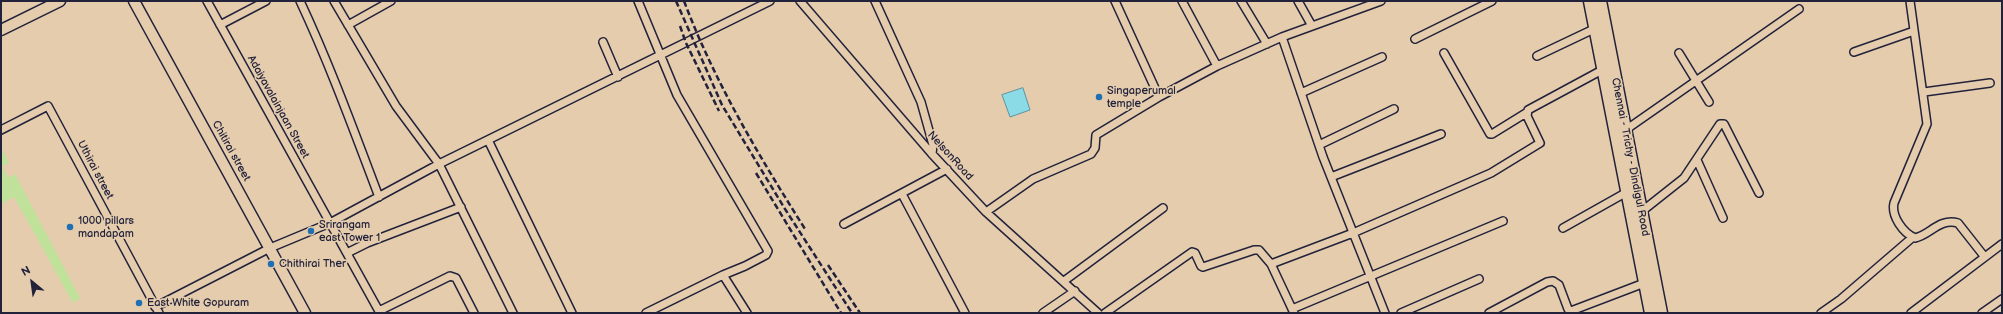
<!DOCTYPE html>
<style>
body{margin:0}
#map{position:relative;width:2003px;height:314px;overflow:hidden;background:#e4ccad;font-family:"Balsamiq Sans",sans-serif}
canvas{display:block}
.frame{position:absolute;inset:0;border:2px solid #22223b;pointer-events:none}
.north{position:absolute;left:12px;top:262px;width:40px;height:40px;-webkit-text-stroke:3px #e4ccad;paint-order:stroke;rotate:331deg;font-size:11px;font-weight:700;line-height:16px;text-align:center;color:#22223b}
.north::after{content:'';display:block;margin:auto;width:14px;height:18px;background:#22223b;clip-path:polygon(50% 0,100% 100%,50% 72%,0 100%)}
</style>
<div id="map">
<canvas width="2003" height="314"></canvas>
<div class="frame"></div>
<div class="north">N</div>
</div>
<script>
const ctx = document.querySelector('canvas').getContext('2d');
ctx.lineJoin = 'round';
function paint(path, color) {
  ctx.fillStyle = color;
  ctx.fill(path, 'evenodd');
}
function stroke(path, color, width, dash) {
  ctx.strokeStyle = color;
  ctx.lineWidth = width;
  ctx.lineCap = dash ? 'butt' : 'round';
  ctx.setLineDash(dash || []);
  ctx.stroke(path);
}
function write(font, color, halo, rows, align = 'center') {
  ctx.font = font + ' "Balsamiq Sans",sans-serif';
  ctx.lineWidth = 3.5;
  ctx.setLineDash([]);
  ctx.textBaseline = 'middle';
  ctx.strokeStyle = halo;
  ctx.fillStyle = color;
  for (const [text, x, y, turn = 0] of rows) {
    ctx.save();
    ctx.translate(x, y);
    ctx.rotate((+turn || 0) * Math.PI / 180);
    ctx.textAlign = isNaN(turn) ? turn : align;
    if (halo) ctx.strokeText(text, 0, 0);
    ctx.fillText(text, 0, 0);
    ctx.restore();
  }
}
paint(new Path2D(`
 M 1,148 L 9,163 L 2,166 L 8,178 L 15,174 L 80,298 L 73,303 L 14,197 L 1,204 Z`), '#c0e19a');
const water = new Path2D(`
 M 1023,88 L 1030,110 L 1010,117 L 1002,95 Z`);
paint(water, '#8adbe5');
stroke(water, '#6091a1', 1);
const street = new Path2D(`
 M 207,1 L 380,313
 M 300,1 C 330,65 354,131 379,197
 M 334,1 L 396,106 L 439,164 L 770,1
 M 638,1 L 677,95 L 768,251 L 766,255 L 745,266 L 723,275 L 646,313
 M 800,1 L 932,154 L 986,212 L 1098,313
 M 875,1 L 921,102 L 933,145 L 932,154
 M 1115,1 L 1159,97 L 1217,66 L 1282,37
 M 1182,1 L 1217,66
 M 1241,1 L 1267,44
 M 1298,1 L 1312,26
 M 1381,1 L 1282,37 L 1323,157 L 1385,313
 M 1910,1 L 1927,124 L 1894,203 C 1891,216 1903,233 1915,238 C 1930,235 1939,218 1958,223 L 1984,256
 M 220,25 L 266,1
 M 348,25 L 391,1
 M 1415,39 L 1492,1
 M 603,42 L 618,77
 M 1854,52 L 1914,31
 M 1444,53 L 1490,134 L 1492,134 L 1526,113
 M 1679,53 L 1709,102
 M 1537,56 L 1596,28
 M 1924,92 L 1990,83
 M 1301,93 L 1382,57
 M 1,130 L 48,106 L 159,313
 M 1624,131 L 1799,9
 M 488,140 L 572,313
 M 1319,145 L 1394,109
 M 1697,160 L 1723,218
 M 1331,177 L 1441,134
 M 902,194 L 965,313
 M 986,212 L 1033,179 L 1091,154 L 1095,148 L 1096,135 L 1159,97
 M 1641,212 L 1684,178 L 1720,124 L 1724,124 L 1759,193
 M 844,224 L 947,169
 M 1563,228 L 1627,192
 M 347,253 L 367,243 L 461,207
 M 1271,264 L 1353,233 L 1491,173 L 1540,143 L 1527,116 L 1528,110 L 1604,69
 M 723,275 L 747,313
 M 1064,281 L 1163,208
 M 155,307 L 270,248 L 330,223 L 439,164 L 513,313
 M 1292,309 L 1503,221
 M 379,311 L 450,276 L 456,278 L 474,313
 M 1043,313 L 1075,291
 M 1105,313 L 1192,252 L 1195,253 L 1201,266 L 1203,267 L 1254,250 L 1259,250 L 1271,264 L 1294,313
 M 1401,313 L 1479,279
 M 1489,313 L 1547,282 L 1553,281 L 1559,285 L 1568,309 L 1571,311 L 1647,282
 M 1821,313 L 1841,299 L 1913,237
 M 1911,313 L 2002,244
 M 1982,313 L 2002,299`);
const secondary = new Path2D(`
 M 134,1 L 305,313
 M 1,30 L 60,1`);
const highway = new Path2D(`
 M 1590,1 L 1651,313
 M 1600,1 L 1661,313`);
stroke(street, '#22223b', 10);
stroke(secondary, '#22223b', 13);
stroke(highway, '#22223b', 15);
stroke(street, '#e4ccad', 7);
stroke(secondary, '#e4ccad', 10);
stroke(highway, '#e4ccad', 12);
stroke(new Path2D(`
 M 676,1 L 722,105 L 785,209 L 852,313
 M 684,1 C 715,83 759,156 805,229
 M 680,26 L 686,43 L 719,111
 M 756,173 L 841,313
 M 828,265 L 860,313`), '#22223b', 2.5, [6, 3]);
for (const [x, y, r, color] of [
 [1099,97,4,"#1f6fb2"],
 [70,227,4,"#1f6fb2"],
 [311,231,4,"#1f6fb2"],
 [271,264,4,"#1f6fb2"],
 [139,303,4,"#1f6fb2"]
]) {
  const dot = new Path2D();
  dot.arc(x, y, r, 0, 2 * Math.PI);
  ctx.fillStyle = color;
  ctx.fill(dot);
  stroke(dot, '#e4ccad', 1.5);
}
write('11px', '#22223b', '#e4ccad', [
 ["Singaperumal",1107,91],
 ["temple",1107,104],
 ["1000 pillars",78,221],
 ["mandapam",78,234],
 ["Srirangam",319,225],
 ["east Tower 1",319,238],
 ["Chithirai Ther",279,264],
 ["East White Gopuram",147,303]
], 'left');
write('11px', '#22223b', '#e4ccad', [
 ["Adaiyavalainjaan Street",278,107,61],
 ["Chitirai street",231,151,61],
 ["NelsonRoad",950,156,48],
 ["Chennai - Trichy - Dindigul Road",1630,157,79],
 ["Uthirai street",95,170,62]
]);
</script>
